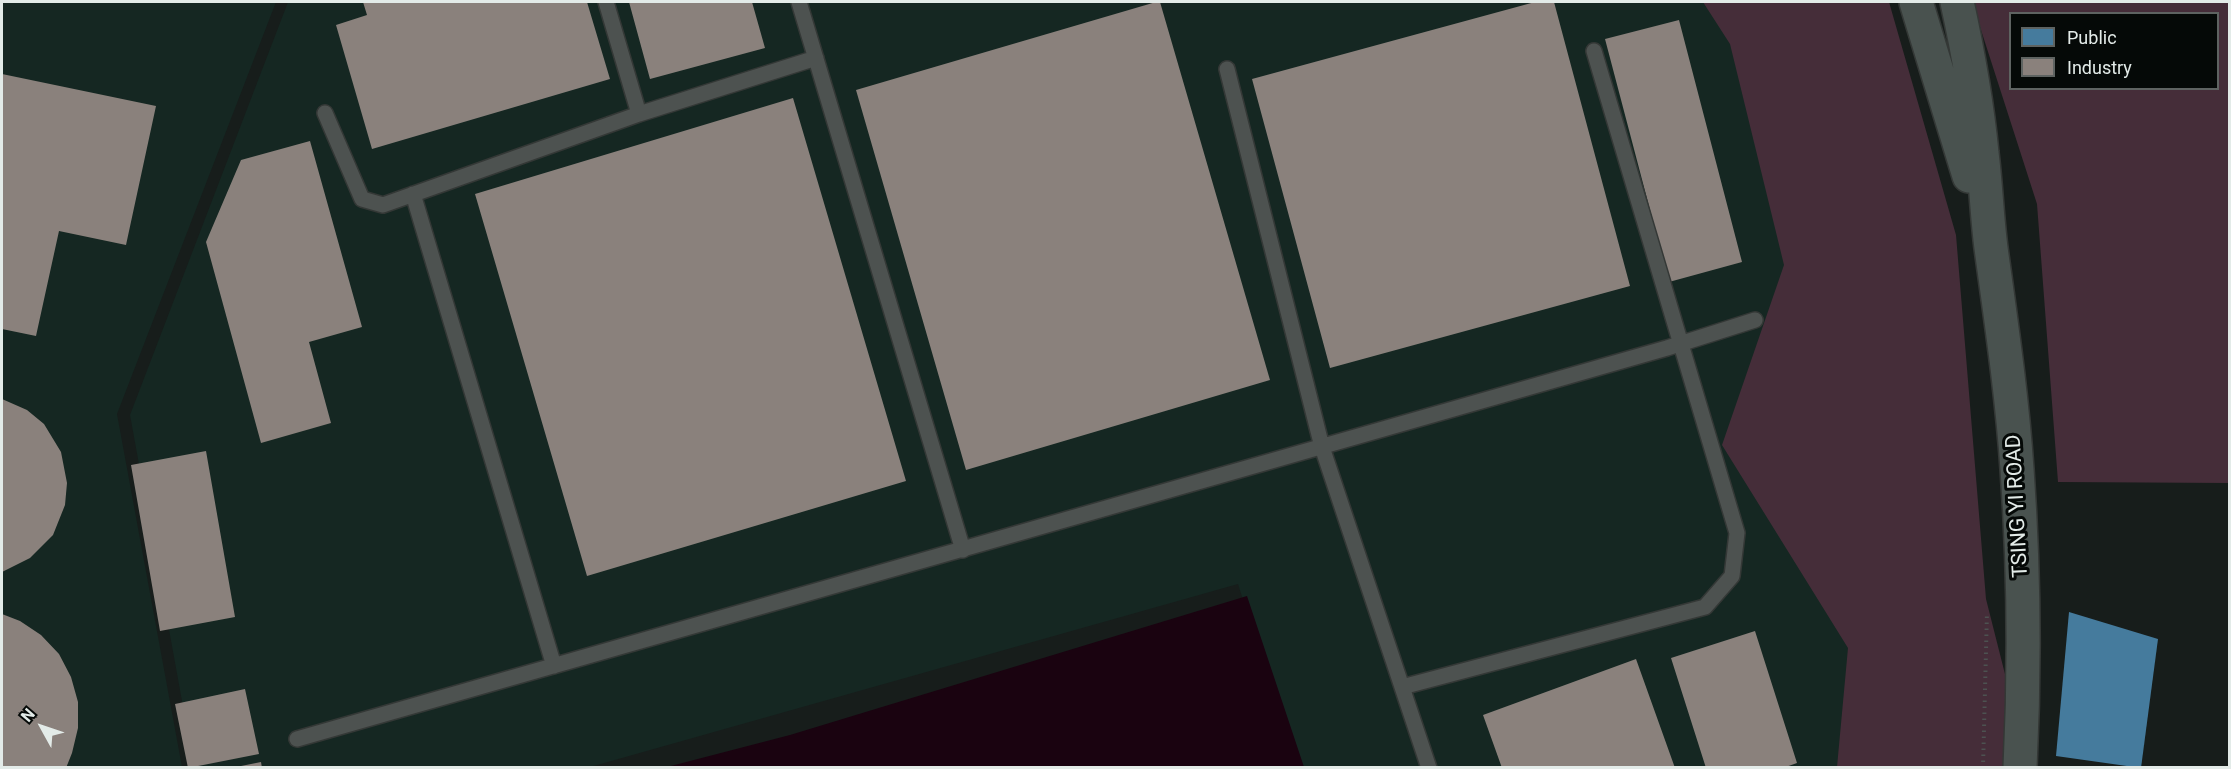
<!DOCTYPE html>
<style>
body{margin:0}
#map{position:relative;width:2231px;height:769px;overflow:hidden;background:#171d1b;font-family:Roboto,sans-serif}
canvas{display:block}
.frame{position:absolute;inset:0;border:3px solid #e3ebe8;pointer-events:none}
.legend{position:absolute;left:2009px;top:12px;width:210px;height:78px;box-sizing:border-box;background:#050907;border:2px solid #5e6361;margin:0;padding:8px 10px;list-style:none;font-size:18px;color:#e3ebe8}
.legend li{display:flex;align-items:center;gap:12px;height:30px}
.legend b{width:30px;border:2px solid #5e6361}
.north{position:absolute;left:12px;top:697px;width:60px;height:60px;-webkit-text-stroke:4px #050907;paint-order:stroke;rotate:310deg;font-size:16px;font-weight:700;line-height:24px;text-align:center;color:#e3ebe8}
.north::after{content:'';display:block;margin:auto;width:21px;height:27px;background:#e3ebe8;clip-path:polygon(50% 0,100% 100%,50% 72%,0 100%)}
</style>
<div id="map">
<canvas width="2231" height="769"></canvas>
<div class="frame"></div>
<ul class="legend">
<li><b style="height:16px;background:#457b9d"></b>Public</li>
<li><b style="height:16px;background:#8a817c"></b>Industry</li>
</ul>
<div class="north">N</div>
</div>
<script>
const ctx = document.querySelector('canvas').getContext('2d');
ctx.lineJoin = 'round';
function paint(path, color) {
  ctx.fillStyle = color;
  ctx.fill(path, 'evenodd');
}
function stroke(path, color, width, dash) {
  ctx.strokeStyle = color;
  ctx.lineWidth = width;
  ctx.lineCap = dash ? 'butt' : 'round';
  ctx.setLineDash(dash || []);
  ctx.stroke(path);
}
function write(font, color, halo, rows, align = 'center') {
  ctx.font = font + ' Roboto,sans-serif';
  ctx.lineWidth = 6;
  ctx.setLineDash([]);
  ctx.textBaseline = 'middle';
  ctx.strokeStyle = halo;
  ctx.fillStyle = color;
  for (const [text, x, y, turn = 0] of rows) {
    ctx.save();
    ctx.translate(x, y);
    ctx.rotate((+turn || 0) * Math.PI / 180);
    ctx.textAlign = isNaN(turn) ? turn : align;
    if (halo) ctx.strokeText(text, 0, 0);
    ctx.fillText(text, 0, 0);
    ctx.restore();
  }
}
paint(new Path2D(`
 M 2,2 L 276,2 L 117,414 L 182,767 L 2,767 Z
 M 288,2 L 1865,2 L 1953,767 L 1296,767 L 1238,584 L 590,767 L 194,767 L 130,415 Z`), '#152722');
paint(new Path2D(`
 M 1703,2 L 1889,2 L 1956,235 L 1986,599 L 2007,682 L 2007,767 L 1837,767 L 1848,648 L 1722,445 L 1784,265 L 1730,44 Z
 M 1972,2 L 2229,2 L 2229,483 L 2058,482 L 2037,204 ZM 2010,14 L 2218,14 L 2218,88 L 2010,88 Z`), '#452d39');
paint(new Path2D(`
 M 1247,596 L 1304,767 L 667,767 L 790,735 Z`), '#1a0310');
paint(new Path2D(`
 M 2069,612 L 2158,639 L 2141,768 L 2056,756 Z`), '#457b9d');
paint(new Path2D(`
 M 363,2 L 587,2 L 610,79 L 372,149 L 336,25 L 367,15 Z
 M 629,2 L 752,2 L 765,48 L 650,79 Z
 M 1156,2 L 1160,2 L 1270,380 L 966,470 L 856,90 Z
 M 1535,2 L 1554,2 L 1630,286 L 1330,368 L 1252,79 Z
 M 1679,20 L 1742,262 L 1669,282 L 1605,39 Z
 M 2,74 L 156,106 L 126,245 L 59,231 L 36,336 L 2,329 Z
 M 793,98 L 906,481 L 587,576 L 475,194 Z
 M 310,141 L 362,327 L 309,342 L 331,423 L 261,443 L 206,242 L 241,160 Z
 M 2,399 L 27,410 L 44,424 L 61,452 L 67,483 L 65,505 L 53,535 L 30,558 L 2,572 Z
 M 206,451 L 235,617 L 160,631 L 131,465 Z
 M 2,614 L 20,621 L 41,635 L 59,654 L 71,677 L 78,702 L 78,728 L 72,753 L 66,768 L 2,768 Z
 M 1755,631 L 1797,763 L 1783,768 L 1706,768 L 1671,658 Z
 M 1636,659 L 1675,768 L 1502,768 L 1483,715 Z
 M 245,689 L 259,754 L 188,768 L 175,704 Z
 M 261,762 L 262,768 L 241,768 L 241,766 Z`), '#8a817c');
const service = new Path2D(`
 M 606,2 L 639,114
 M 799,2 L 963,550
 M 1227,69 L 1322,447 L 1429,768
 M 325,113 L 362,199 L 383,205 L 639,114 L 816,58
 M 413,194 L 554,666
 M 1402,687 L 1705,607 L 1732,576 L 1737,533 L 1594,51
 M 297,739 L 1667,348 L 1755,320`);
const secondary = new Path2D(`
 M 1916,2 L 1969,176
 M 1957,2 C 1968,52 1977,102 1982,153 C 1986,185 1987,217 1991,248 C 2001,321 2012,395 2017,469 C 2024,568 2025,668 2020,768`);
stroke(service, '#343836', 18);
stroke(secondary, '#343836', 36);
stroke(new Path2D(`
 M 1983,768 L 1987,612`), '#4d5251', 4, [1.5, 4.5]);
stroke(service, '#4d5250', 15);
stroke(secondary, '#49524f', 33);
write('21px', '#e3ebe8', '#050907', [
 ["TSING YI ROAD",2018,506,-93]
]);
</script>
